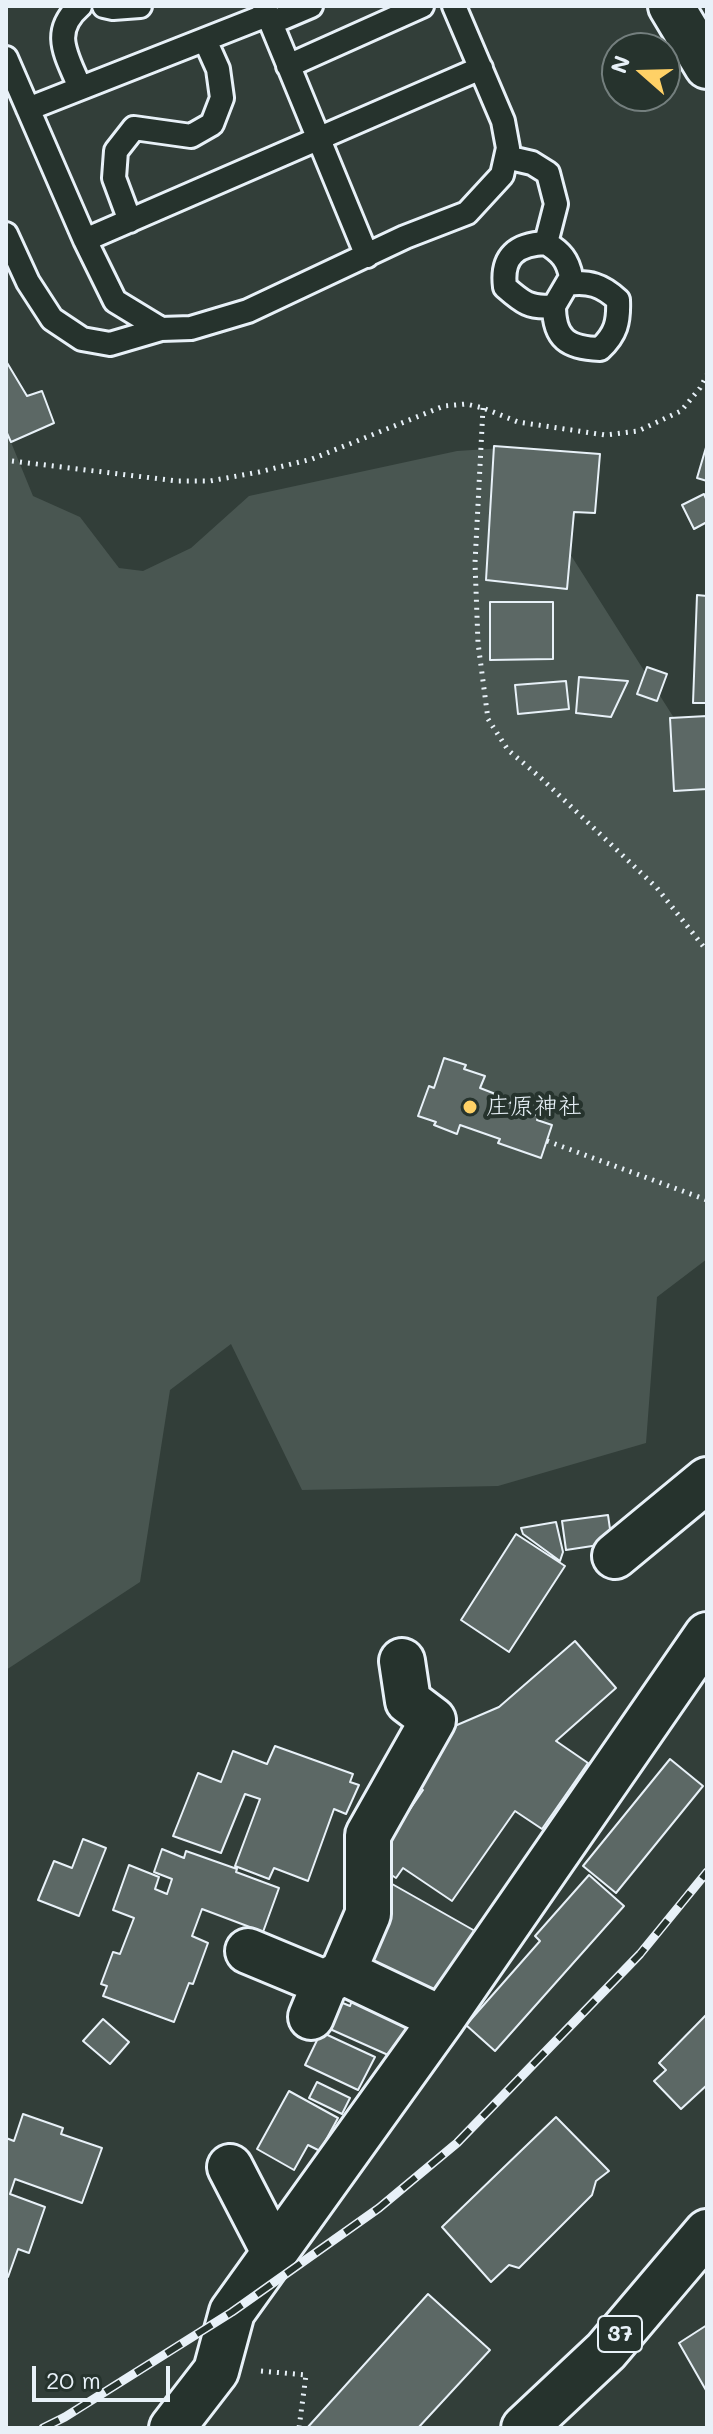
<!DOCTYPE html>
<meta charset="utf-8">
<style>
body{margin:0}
#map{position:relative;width:713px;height:2434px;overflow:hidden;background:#323e39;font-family:Mali,sans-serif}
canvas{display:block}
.frame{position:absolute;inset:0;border:8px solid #e8f1f8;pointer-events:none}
.north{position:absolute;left:601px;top:32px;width:80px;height:80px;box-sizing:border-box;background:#26332d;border:2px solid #747f7e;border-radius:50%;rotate:290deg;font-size:22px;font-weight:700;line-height:32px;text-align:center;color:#e8f1f8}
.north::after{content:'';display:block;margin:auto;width:28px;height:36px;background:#ffd166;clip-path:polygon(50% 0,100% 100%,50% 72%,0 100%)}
.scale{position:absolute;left:32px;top:2366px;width:138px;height:36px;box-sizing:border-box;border:4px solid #e8f1f8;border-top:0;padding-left:10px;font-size:24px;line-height:28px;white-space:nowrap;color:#e8f1f8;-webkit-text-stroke:6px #26332d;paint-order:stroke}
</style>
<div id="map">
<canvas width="713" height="2434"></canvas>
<div class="frame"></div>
<div class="north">N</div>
<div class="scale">20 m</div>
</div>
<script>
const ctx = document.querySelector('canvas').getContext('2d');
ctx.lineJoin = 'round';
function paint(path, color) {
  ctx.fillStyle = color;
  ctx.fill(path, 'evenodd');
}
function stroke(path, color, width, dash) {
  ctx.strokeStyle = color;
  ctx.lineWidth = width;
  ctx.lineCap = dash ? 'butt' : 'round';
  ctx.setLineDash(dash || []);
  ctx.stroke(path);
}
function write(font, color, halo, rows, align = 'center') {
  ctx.font = font + ' Mali,"Klee One",sans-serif';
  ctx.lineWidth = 8;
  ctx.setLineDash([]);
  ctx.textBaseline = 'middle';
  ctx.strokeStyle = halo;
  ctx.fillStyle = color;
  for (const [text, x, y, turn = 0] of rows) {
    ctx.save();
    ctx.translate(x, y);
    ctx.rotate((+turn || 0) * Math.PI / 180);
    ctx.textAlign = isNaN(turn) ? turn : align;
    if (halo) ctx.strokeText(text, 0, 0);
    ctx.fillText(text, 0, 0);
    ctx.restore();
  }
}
paint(new Path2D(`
 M 6,430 L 33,496 L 80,517 L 119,568 L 143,571 L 191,548 L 249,496 L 457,451 L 503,448 L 707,770 L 707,1259 L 657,1297 L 646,1443 L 498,1486 L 302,1490 L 231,1344 L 170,1390 L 140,1582 L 6,1670 Z`), '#495651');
const building = new Path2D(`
 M 6,361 L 27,396 L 42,391 L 54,423 L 11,442 L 6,431 Z
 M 707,444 L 707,481 L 697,478 Z
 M 494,446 L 600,454 L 595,513 L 574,512 L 567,589 L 486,580 Z
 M 704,494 L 707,501 L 707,522 L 694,529 L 682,505 Z
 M 697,595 L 707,596 L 707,703 L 693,703 Z
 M 490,602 L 553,602 L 553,659 L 490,660 Z
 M 647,667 L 667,674 L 657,701 L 637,694 Z
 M 579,677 L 628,681 L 611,717 L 576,713 Z
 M 566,681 L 569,709 L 518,714 L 515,685 Z
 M 707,716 L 707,789 L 674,791 L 670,718 Z
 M 444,1058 L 466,1065 L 464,1069 L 485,1076 L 480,1088 L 498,1095 L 497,1098 L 520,1106 L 519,1109 L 539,1116 L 537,1120 L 552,1125 L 541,1158 L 498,1143 L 500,1139 L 460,1125 L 457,1134 L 434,1125 L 436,1122 L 418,1116 L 429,1086 L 434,1088 Z
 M 608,1515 L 612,1543 L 566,1550 L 562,1521 Z
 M 556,1522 L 563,1552 L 560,1561 L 523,1534 L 521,1528 Z
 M 516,1534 L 565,1566 L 509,1652 L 461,1620 Z
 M 575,1641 L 616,1688 L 556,1741 L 588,1763 L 542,1829 L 515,1811 L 452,1901 L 403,1868 L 396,1878 L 373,1863 L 423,1790 L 412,1782 L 450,1728 L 499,1707 Z
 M 275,1746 L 353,1774 L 350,1782 L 359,1785 L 346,1814 L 334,1809 L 308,1881 L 274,1868 L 269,1879 L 235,1866 L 260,1799 L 245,1794 L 221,1853 L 173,1836 L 198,1773 L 221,1782 L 233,1751 L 267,1764 Z
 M 670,1759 L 703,1786 L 616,1893 L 583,1866 Z
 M 83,1839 L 106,1848 L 79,1916 L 38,1900 L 54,1861 L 72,1868 Z
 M 162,1849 L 184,1858 L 186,1851 L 237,1869 L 236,1872 L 279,1888 L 263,1932 L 202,1909 L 192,1936 L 208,1943 L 193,1984 L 189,1983 L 174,2022 L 103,1996 L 107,1986 L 101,1984 L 113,1952 L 120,1954 L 134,1918 L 113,1910 L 129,1865 L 159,1877 L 155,1889 L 167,1894 L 172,1879 L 154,1872 Z
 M 589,1875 L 624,1906 L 495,2051 L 466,2025 L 540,1941 L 535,1936 Z
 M 378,1876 L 475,1931 L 436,1995 L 368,1965 Z
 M 356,1990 L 415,2016 L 397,2059 L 321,2025 L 333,1999 L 350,2006 Z
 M 707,2014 L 707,2085 L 681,2109 L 654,2081 L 666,2070 L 659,2063 Z
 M 103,2019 L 129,2042 L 110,2064 L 83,2041 Z
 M 321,2032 L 375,2057 L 358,2090 L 305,2065 Z
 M 317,2082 L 350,2098 L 342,2114 L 309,2098 Z
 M 289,2091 L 338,2118 L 320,2151 L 308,2145 L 294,2170 L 257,2149 Z
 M 23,2114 L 63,2128 L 61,2134 L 102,2148 L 82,2203 L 15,2179 L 10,2194 L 45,2207 L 29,2253 L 18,2249 L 8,2277 L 6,2277 L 6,2138 L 14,2141 Z
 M 556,2117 L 609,2171 L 596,2181 L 592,2195 L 519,2268 L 509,2265 L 491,2282 L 442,2227 Z
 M 428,2294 L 490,2350 L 418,2428 L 307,2428 Z
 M 707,2325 L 707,2392 L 679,2343 Z`);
paint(building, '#5c6865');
stroke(building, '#e8f1f8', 2);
const service = new Path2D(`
 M 80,6 C 49,33 68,57 80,88
 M 104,6 L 113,8 L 140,6
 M 264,6 L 367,256
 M 271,23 L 311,6
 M 6,58 L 85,240 L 115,301 L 161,329 L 191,328 L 248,311 L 405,237 L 467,213 L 502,175 L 508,148 L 503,121 L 454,6
 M 288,66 L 422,6
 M 28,109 L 267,15
 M 506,157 L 532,163 L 548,173 L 556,204 L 546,243
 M 130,221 L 114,178 L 116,151 L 134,128 L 191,136 L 212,124 L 222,98 L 218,69 L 205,40
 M 6,234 L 28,282 L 52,319 L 82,339 L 110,344 L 161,329
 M 85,240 L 481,68
 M 546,243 C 561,252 568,260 571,277 L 554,306 C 530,309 522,302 505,287 C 501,256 517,244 546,243 Z
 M 554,306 C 554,339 568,348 600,349 C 616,334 619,322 618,300 C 602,285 589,281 567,284`);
const minor = new Path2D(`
 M 671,6 L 707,66
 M 615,1556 L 707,1480
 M 248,1951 L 325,1983
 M 343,1972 L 368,1914 L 368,1835 L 433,1720 L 408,1701 L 402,1661
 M 311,2017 L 325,1983 L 343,1972 L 442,2019
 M 230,2167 L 274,2252
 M 172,2428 L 216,2371 L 232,2312 L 442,2019 L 707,1635`);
const primary = new Path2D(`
 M 524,2428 L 606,2351 L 707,2232`);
stroke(service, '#e8f1f8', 28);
stroke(minor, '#e8f1f8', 50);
stroke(primary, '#e8f1f8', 50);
stroke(new Path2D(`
 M 483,408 L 475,563 L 478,643 L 488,719 L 508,750 L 541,778 L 657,888 L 707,951
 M 12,461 L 177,481 L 210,481 L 259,472 L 312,459 L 444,406 L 466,404 L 483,408 L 518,422 L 605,435 L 638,431 L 681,411 L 700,388 L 707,375
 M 547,1141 L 707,1200
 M 261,2371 L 306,2375 L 299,2428`), '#e8f1f8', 5, [2, 6]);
stroke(service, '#26332d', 22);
stroke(minor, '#26332d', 44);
stroke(primary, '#26332d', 44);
const rail = new Path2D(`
 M 43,2428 L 65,2417 L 232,2312 L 379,2208 L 457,2143 L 640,1954 L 707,1872`);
stroke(rail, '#e8f1f8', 9);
stroke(rail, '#26332d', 6, [18]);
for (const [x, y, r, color] of [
 [470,1107,8,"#ffd166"]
]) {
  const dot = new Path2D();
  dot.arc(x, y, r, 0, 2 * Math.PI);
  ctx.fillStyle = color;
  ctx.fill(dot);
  stroke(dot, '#26332d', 3);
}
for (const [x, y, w] of [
 [620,2334,44]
]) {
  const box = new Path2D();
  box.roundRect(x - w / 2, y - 18, w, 36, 6);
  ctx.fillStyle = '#26332d';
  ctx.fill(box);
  stroke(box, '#e8f1f8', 2);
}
write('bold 22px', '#e8f1f8', null, [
 ["37",620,2334]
]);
write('24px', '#e8f1f8', '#26332d', [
 ["庄原神社",486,1107]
], 'left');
</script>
